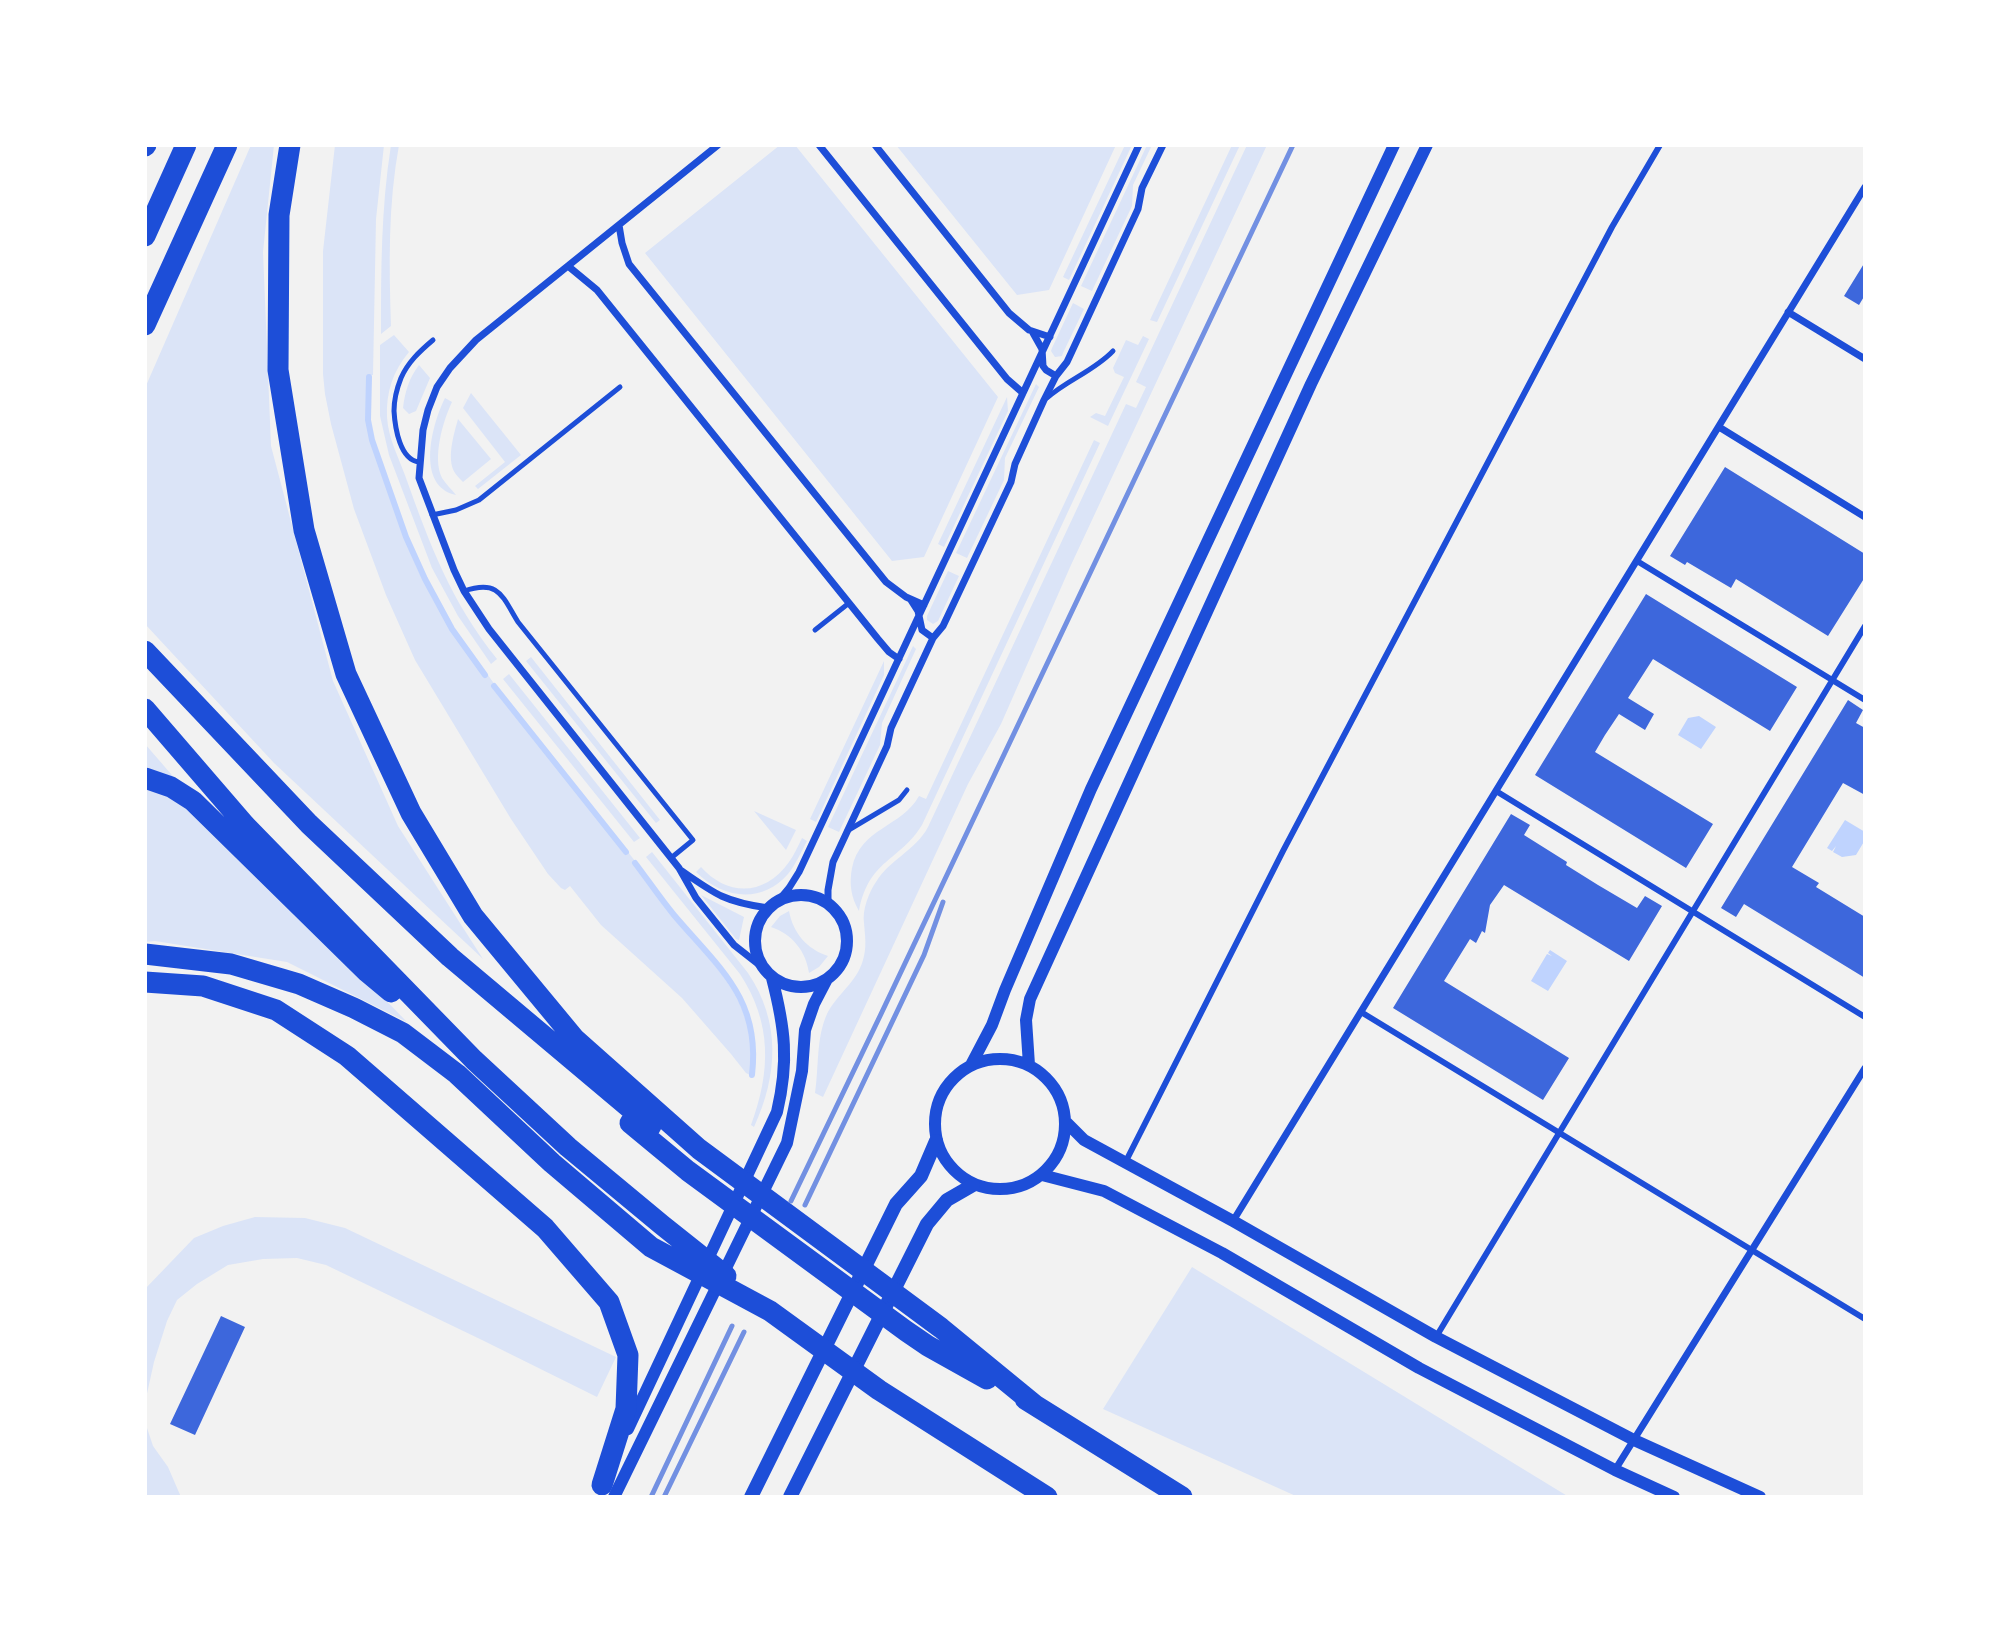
<!DOCTYPE html>
<style>
body{margin:0}
#map{position:relative;width:2010px;height:1642px;overflow:hidden;background:#f2f2f2;font-family:Poppins,sans-serif}
canvas{display:block}
.frame{position:absolute;inset:0;border:147px solid #fff;pointer-events:none}
</style>
<div id="map">
<canvas width="2010" height="1642"></canvas>
<div class="frame"></div>
</div>
<script>
const ctx = document.querySelector('canvas').getContext('2d');
ctx.lineJoin = 'round';
function paint(path, color) {
  ctx.fillStyle = color;
  ctx.fill(path, 'evenodd');
}
function stroke(path, color, width, dash) {
  ctx.strokeStyle = color;
  ctx.lineWidth = width;
  ctx.lineCap = dash ? 'butt' : 'round';
  ctx.setLineDash(dash || []);
  ctx.stroke(path);
}
paint(new Path2D(`
 M 251,145 L 274,145 L 263,252 L 271,446 L 333,681 L 398,826 L 483,959 L 274,763 L 145,624 L 145,388 Z
 M 335,145 L 384,145 L 376,219 L 373,375 L 367,375 L 366,419 L 369,437 L 399,524 L 418,570 L 432,597 L 456,637 L 485,677 L 488,675 L 495,685 L 493,688 L 625,853 L 628,852 L 635,861 L 633,862 C 644,877 654,892 665,907 C 671,915 680,923 686,931 C 724,975 760,1014 750,1075 L 746,1073 L 731,1054 L 682,998 L 601,925 L 570,886 L 565,890 L 561,888 L 548,874 L 511,819 L 415,660 L 386,595 L 354,509 L 331,424 L 325,394 L 323,374 L 323,251 Z
 M 391,145 L 399,145 C 388,205 389,265 391,326 L 381,334 C 381,271 381,208 391,145 Z
 M 780,145 L 795,145 L 998,397 L 924,557 L 892,561 L 645,253 Z
 M 896,145 L 1116,145 L 1049,290 L 1017,295 Z
 M 1125,145 L 1132,145 L 1069,280 L 1063,277 Z
 M 1147,145 L 1152,145 L 1133,185 L 1132,206 L 1092,291 L 1081,286 Z
 M 1232,145 L 1240,145 L 1157,322 L 1150,320 Z
 M 1247,145 L 1267,145 L 1071,565 L 1001,724 L 968,784 L 823,1097 L 815,1093 C 819,1067 816,1038 827,1014 C 837,994 857,982 863,960 C 867,947 865,936 864,923 C 862,910 869,892 876,882 C 889,860 916,850 928,827 L 1126,404 L 1136,408 L 1146,387 L 1136,382 Z
 M 1073,303 L 1084,309 L 1063,353 L 1062,356 L 1055,357 L 1051,351 L 1052,348 Z
 M 394,335 L 409,352 C 393,371 386,392 387,417 C 388,438 399,458 406,478 C 430,545 451,602 497,659 L 491,664 L 458,616 L 432,568 L 389,455 L 380,416 L 380,345 Z
 M 1143,336 L 1149,339 L 1108,426 L 1090,417 L 1096,413 L 1105,416 L 1124,377 L 1115,373 L 1113,368 L 1126,340 L 1138,345 Z
 M 419,365 L 430,378 L 416,411 L 409,414 L 403,408 C 405,392 409,378 419,365 Z
 M 1036,384 L 1039,387 L 1005,458 L 1004,480 L 967,558 L 956,553 Z
 M 471,393 L 521,455 L 478,489 L 475,486 L 505,462 L 463,408 Z
 M 1007,397 L 1008,411 L 944,547 L 938,544 Z
 M 445,398 L 452,402 C 443,421 432,458 442,478 C 446,484 452,490 456,495 C 415,486 432,424 445,398 Z
 M 458,419 L 491,459 L 463,482 C 460,479 457,476 455,473 C 446,459 454,434 458,419 Z
 M 1094,440 L 1100,443 L 922,825 C 899,862 869,859 859,911 C 851,897 849,884 852,868 C 860,828 902,827 919,796 L 926,799 Z
 M 948,571 L 959,576 L 938,621 L 933,624 L 927,620 L 927,616 Z
 M 913,646 L 916,649 L 882,723 L 880,745 L 839,832 L 828,827 Z
 M 531,657 L 660,820 L 656,823 L 526,661 Z
 M 884,661 L 884,675 L 816,822 L 810,819 Z
 M 509,674 L 640,838 L 634,842 L 503,679 Z
 M 145,744 L 217,827 L 407,1022 L 287,962 L 155,941 L 145,942 Z
 M 754,811 L 796,830 L 786,850 Z
 M 802,838 L 807,841 C 801,852 796,864 788,874 C 761,905 722,898 696,872 L 701,867 C 728,897 765,896 789,862 C 794,855 798,846 802,838 Z
 M 652,852 L 748,973 C 781,1022 778,1075 754,1127 L 751,1125 C 771,1071 772,1023 740,974 L 646,857 Z
 M 701,895 L 744,917 L 739,940 L 736,939 Z
 M 789,911 C 793,933 807,949 828,956 L 819,967 L 809,973 C 806,951 792,934 771,927 L 780,916 Z
 M 255,1217 L 305,1218 L 345,1228 L 616,1357 L 597,1397 L 482,1340 L 326,1265 L 297,1258 L 263,1259 L 228,1265 L 197,1284 L 177,1300 L 167,1321 L 154,1362 L 146,1398 L 147,1428 L 153,1446 L 168,1467 L 181,1497 L 145,1497 L 145,1289 L 194,1238 L 223,1226 Z
 M 1192,1267 L 1569,1497 L 1298,1497 L 1103,1409 Z`), '#dbe4f7');
paint(new Path2D(`
 M 1699,716 L 1716,727 L 1701,749 L 1678,735 L 1688,718 Z
 M 1845,820 L 1865,832 L 1865,840 L 1856,855 L 1842,857 L 1833,852 L 1836,846 L 1832,851 L 1827,848 Z
 M 1550,950 L 1567,961 L 1548,991 L 1531,981 L 1547,954 L 1552,956 L 1548,953 Z`), '#bfd3fe');
stroke(new Path2D(`
 M 369,377 L 368,420 L 372,440 L 406,537 L 425,579 L 452,629 L 485,675
 M 494,686 L 626,852
 M 635,863 C 648,880 660,898 674,915 C 719,968 761,999 752,1075`), '#bfd3fe', 6);
paint(new Path2D(`
 M 1865,262 L 1865,295 L 1859,305 L 1844,296 Z
 M 1725,467 L 1865,554 L 1865,577 L 1828,636 L 1736,579 L 1731,588 L 1687,562 L 1685,565 L 1670,556 Z
 M 1646,594 L 1797,687 L 1770,731 L 1653,659 L 1628,698 L 1654,714 L 1645,730 L 1619,714 L 1605,735 L 1595,752 L 1713,824 L 1686,868 L 1535,775 Z
 M 1848,700 L 1863,710 L 1856,723 L 1865,728 L 1865,795 L 1843,783 L 1792,867 L 1819,883 L 1816,887 L 1865,917 L 1865,978 L 1744,904 L 1736,917 L 1721,908 Z
 M 1511,814 L 1530,825 L 1524,835 L 1567,862 L 1566,865 L 1598,885 L 1637,908 L 1645,896 L 1662,906 L 1629,961 L 1504,885 L 1490,905 L 1485,933 L 1482,931 L 1476,943 L 1470,939 L 1444,981 L 1569,1058 L 1543,1100 L 1393,1008 Z
 M 221,1316 L 245,1327 L 195,1435 L 170,1424 Z`), '#3d67dc');
stroke(new Path2D(`
 M 1047,398 C 1067,380 1094,371 1113,351
 M 419,462 C 400,460 395,428 394,411 C 394,400 397,388 401,378 C 408,362 420,351 433,340
 M 432,515 L 456,510 L 479,500 L 620,387
 M 464,591 C 499,579 502,596 518,622 L 693,840 L 671,858
 M 815,630 L 849,603
 M 847,831 L 899,800 L 907,790`), '#1d4ed8', 5);
stroke(new Path2D(`
 M 1637,561 L 1865,700
 M 1496,791 L 1865,1017
 M 1361,1012 L 1865,1319
 M 1125,1163 L 1283,851 L 1612,227 L 1660,145
 M 1436,1337 L 1865,626`), '#1d4ed8', 6);
stroke(new Path2D(`
 M 718,145 L 476,340 L 450,368 L 437,387 L 428,410 L 423,430 L 419,478 L 454,570 L 464,591 L 489,629 L 679,868 L 696,898 L 734,945 L 762,967
 M 819,145 L 1007,379 L 1023,393
 M 875,145 L 1009,313 L 1029,330 L 1050,337
 M 619,225 L 622,243 L 629,264 L 886,582 L 906,597 L 924,605
 M 568,266 L 597,290 L 878,639 L 889,652 L 899,659
 M 1788,312 L 1865,359
 M 1033,333 L 1042,349 L 1043,366 L 1046,370 L 1056,376
 M 1719,427 L 1865,517
 M 911,600 L 918,611 L 922,630 L 933,638
 M 682,871 C 716,895 726,902 768,908
 M 779,900 L 789,888 L 799,872 L 1139,145
 M 828,904 L 828,890 L 833,862 L 887,746 L 891,728 L 933,638 L 943,626 L 1011,482 L 1015,464 L 1044,400 L 1056,376 L 1067,362 L 1138,209 L 1142,188 L 1163,145
 M 1233,1221 L 1865,187
 M 1615,1470 L 1865,1068`), '#1d4ed8', 7);
stroke(new Path2D(`
 M755 941a46 46 0 1 1 92 0a46 46 0 1 1-92 0Z
 M935 1124a65 65 0 1 1 130 0a65 65 0 1 1-130 0Z
 M 971,1065 L 992,1025 L 1005,990 L 1091,789 L 1394,145
 M 1029,1065 L 1026,1020 L 1030,999 L 1311,384 L 1427,145
 M 1066,1122 L 1084,1140 L 1233,1221 L 1436,1337 L 1634,1440 L 1760,1497
 M 1042,1175 L 1104,1191 L 1222,1253 L 1419,1368 L 1615,1470 L 1674,1497
 M 628,1429 L 777,1112 C 789,1061 785,1028 772,978
 M 614,1497 L 787,1143 L 802,1071 L 805,1030 L 814,1004 L 827,979`), '#1d4ed8', 12);
stroke(new Path2D(`
 M 751,1497 L 896,1204 L 921,1176 L 936,1141
 M 790,1497 L 927,1224 L 947,1200 L 973,1185`), '#1d4ed8', 14);
stroke(new Path2D(`
 M 290,145 L 279,215 L 278,370 L 304,530 L 346,674 L 411,813 L 473,916 L 574,1038 L 699,1149 L 941,1328 L 1035,1405
 M 145,146 L 146,145
 M 145,236 L 186,145
 M 145,325 L 227,145
 M 145,651 L 309,824 L 450,957 L 651,1126
 M 145,709 L 245,825 L 474,1060 L 568,1147 L 662,1225 L 726,1276
 M 145,778 L 171,787 L 193,801 L 367,972 L 391,992
 M 145,954 L 231,964 L 299,984 L 354,1008 L 403,1033 L 457,1074 L 552,1163 L 651,1247 L 770,1311 L 879,1390 L 1047,1497
 M 145,982 L 203,986 L 276,1010 L 347,1056 L 545,1228 L 609,1302 L 628,1355 L 626,1409 L 602,1485
 M 630,1123 L 688,1171 L 906,1331 L 928,1346 L 987,1379
 M 1025,1399 L 1182,1497`), '#1d4ed8', 21);
stroke(new Path2D(`
 M 791,1201 L 881,1014 L 1293,145
 M 805,1205 L 924,955 L 943,902
 M 651,1497 L 732,1326
 M 664,1497 L 744,1332`), '#7290e2', 5);
</script>
